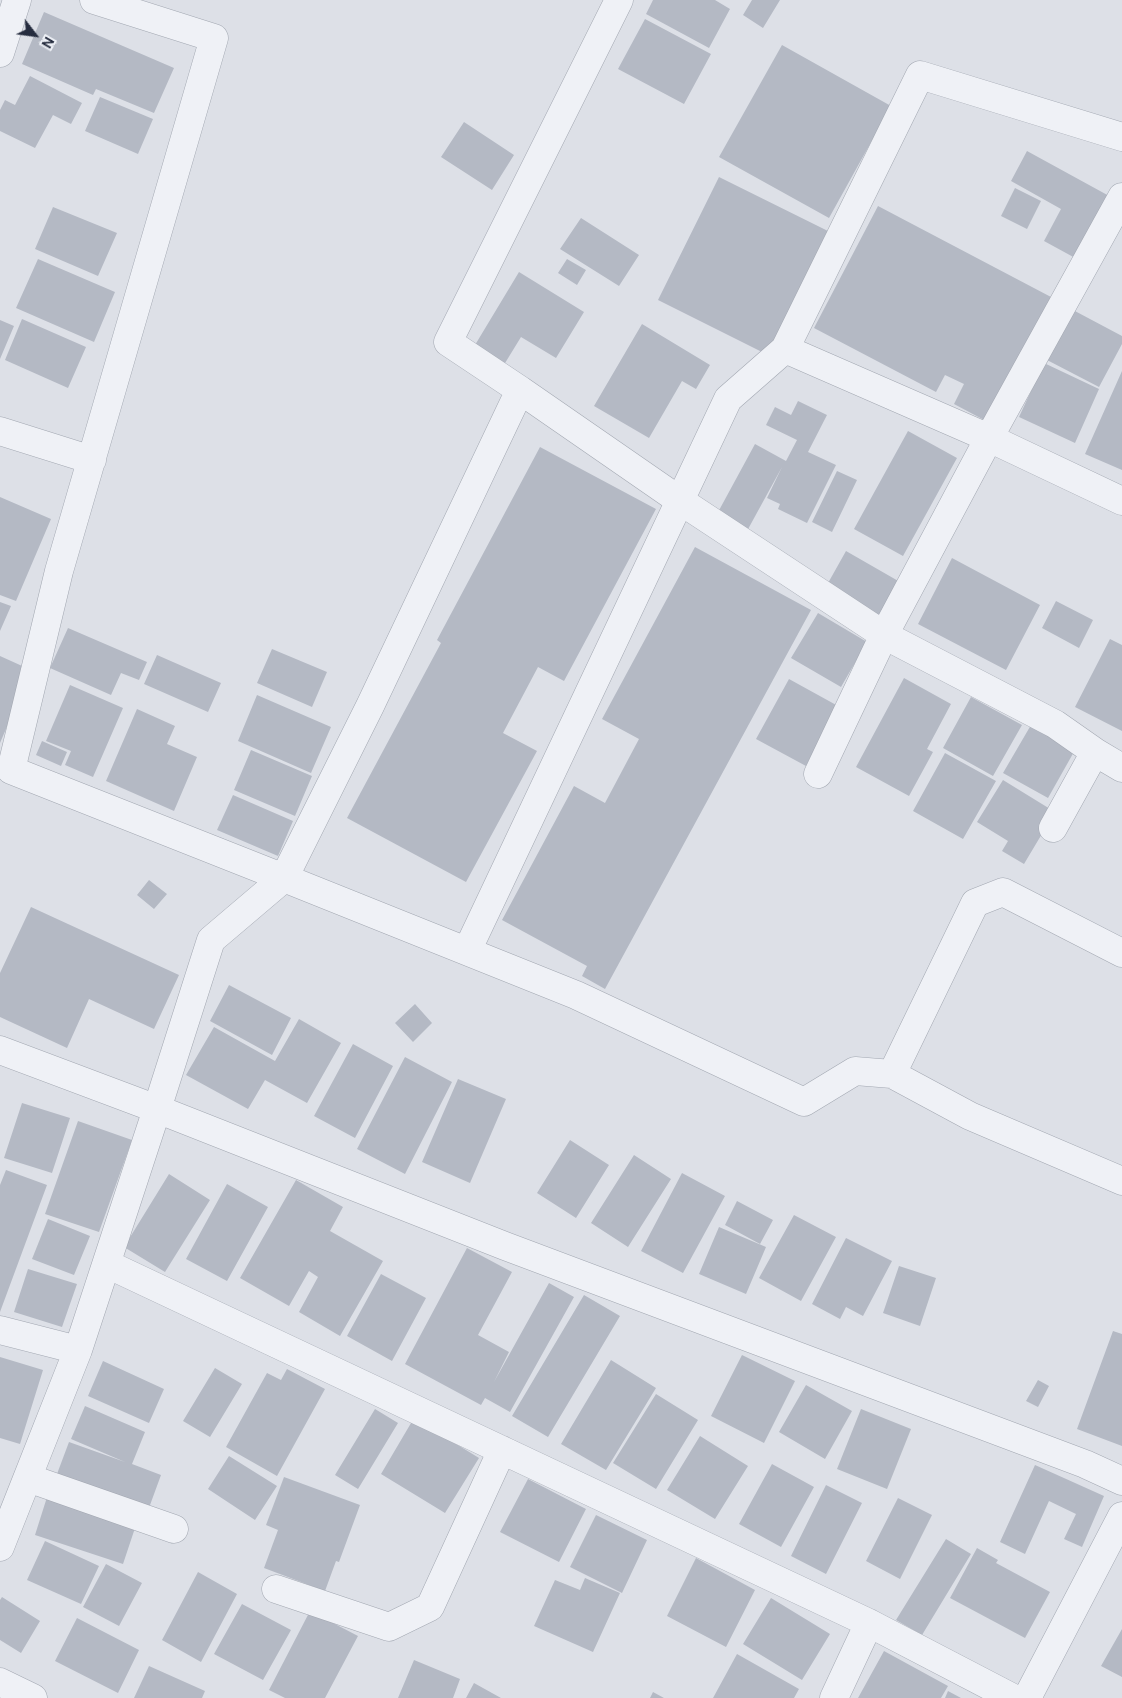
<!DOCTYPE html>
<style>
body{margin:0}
#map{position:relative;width:1122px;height:1698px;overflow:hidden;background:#dde0e7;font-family:"DM Sans",sans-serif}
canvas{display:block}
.north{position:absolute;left:10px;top:10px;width:50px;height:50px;-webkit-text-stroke:4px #eceff5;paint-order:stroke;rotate:120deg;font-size:14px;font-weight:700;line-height:20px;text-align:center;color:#262d3f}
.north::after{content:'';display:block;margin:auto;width:18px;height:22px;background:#262d3f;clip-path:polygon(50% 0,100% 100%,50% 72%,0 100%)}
</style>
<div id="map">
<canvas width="1122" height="1698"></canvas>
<div class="north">N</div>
</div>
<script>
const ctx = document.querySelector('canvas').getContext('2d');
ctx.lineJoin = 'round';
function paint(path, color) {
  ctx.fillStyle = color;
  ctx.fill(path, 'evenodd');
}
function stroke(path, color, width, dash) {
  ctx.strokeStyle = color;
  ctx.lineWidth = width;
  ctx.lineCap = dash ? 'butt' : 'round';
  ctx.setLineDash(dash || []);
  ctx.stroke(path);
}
paint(new Path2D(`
 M 653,0 L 715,0 L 730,9 L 709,48 L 646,14 Z
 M 752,0 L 780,0 L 763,28 L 743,15 Z
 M 44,12 L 174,68 L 154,113 L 96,89 L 93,95 L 22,64 Z
 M 645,19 L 711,54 L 684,104 L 618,69 Z
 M 782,45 L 891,106 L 829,218 L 719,157 Z
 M 30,76 L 82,103 L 71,124 L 53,115 L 35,148 L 0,131 L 0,110 L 5,100 L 15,105 Z
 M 100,97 L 153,119 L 138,154 L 85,131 Z
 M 464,122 L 514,155 L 492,190 L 441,157 Z
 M 1027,151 L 1111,197 L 1077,259 L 1044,241 L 1061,209 L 1011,181 Z
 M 719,177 L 832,233 L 770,356 L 658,300 Z
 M 1015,188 L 1041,201 L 1027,229 L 1001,216 Z
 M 878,206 L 1051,297 L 986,421 L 954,404 L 964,384 L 945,375 L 936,392 L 814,328 Z
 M 53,207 L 117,233 L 98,276 L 35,249 Z
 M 581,218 L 639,255 L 619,286 L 560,249 Z
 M 38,259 L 115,292 L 94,342 L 16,308 Z
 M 567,259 L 586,270 L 577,285 L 558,273 Z
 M 519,272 L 584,312 L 556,358 L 521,337 L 502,368 L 472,350 Z
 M 1073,310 L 1122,336 L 1122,344 L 1099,387 L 1047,360 Z
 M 22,319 L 86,347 L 68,388 L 5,360 Z
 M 0,320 L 14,326 L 0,359 Z
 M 642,324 L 710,365 L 696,389 L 682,381 L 649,438 L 594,406 Z
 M 1044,363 L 1099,389 L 1075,443 L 1019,417 Z
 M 1122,371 L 1122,470 L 1085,454 Z
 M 798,401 L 827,415 L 808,452 L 836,465 L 807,523 L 778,509 L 780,504 L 767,498 L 782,467 L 747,531 L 717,514 L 755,444 L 786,461 L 797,440 L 766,425 L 775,407 L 791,415 Z
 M 908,431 L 957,458 L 903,556 L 854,529 Z
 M 540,447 L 656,509 L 564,681 L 538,667 L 503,733 L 537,751 L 466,882 L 347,818 L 441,643 L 437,640 Z
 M 837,471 L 857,480 L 832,532 L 812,522 Z
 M 0,497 L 51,519 L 16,601 L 0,595 Z
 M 695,547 L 811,610 L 605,989 L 582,976 L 587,966 L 502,920 L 574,786 L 605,803 L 639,739 L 602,719 Z
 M 846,551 L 900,582 L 877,622 L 823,592 Z
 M 952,558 L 1040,605 L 1006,670 L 918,624 Z
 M 1056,601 L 1093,620 L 1079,648 L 1042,628 Z
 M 0,602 L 11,606 L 0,631 Z
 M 818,613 L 867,642 L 841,687 L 791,658 Z
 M 68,628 L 147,662 L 139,680 L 121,673 L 111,695 L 50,668 Z
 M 1110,639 L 1122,645 L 1122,731 L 1075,707 Z
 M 272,649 L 327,672 L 312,707 L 257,683 Z
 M 157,655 L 221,683 L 208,712 L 144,684 Z
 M 0,656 L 31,670 L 0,743 Z
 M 904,678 L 951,704 L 927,749 L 933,752 L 909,796 L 856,767 Z
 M 789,679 L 838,706 L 806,766 L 756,739 Z
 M 70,685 L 123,708 L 93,777 L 65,765 L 71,751 L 46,741 Z
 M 257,695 L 331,727 L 311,773 L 238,741 Z
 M 971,697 L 1022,725 L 993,776 L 943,748 Z
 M 137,709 L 175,726 L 167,744 L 197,757 L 174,811 L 106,781 Z
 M 1031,725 L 1075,750 L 1048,798 L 1003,773 Z
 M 42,741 L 67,752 L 61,766 L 36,755 Z
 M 251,750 L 312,776 L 295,816 L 234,790 Z
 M 945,753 L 996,781 L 963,839 L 913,811 Z
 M 1003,780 L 1055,812 L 1024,864 L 1002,851 L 1008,841 L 977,822 Z
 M 233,795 L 293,821 L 278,856 L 217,830 Z
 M 149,880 L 167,894 L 154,909 L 137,895 Z
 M 31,907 L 179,975 L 154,1029 L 89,999 L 67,1048 L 0,1017 L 0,973 Z
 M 229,985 L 291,1018 L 272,1055 L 210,1021 Z
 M 415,1004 L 432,1023 L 413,1042 L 395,1023 Z
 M 299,1019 L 341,1043 L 307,1103 L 265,1080 L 248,1109 L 186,1075 L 214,1027 L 275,1061 Z
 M 353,1044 L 393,1066 L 355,1138 L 314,1116 Z
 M 405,1057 L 452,1082 L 405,1174 L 357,1149 Z
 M 458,1079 L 506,1099 L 470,1183 L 422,1162 Z
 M 22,1103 L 70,1118 L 52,1173 L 4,1158 Z
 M 78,1121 L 132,1140 L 99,1232 L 45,1214 Z
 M 570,1140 L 609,1165 L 576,1218 L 537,1193 Z
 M 634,1155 L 671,1179 L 628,1247 L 591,1223 Z
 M 6,1170 L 47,1185 L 0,1312 L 0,1185 Z
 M 682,1173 L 725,1196 L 683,1273 L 641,1251 Z
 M 169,1174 L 210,1200 L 165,1272 L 124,1247 Z
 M 296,1180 L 343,1207 L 330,1231 L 383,1261 L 340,1336 L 299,1312 L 318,1277 L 309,1271 L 289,1306 L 240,1278 Z
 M 227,1184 L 268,1207 L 227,1281 L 186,1259 Z
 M 737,1201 L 773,1220 L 760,1244 L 725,1225 Z
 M 794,1215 L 836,1237 L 801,1301 L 759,1278 Z
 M 48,1219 L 90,1236 L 74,1275 L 32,1259 Z
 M 719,1227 L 766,1247 L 746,1294 L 699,1274 Z
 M 846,1238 L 892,1261 L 863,1316 L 846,1307 L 840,1319 L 812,1304 Z
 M 467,1248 L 512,1272 L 478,1335 L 509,1352 L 494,1382 L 549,1283 L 574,1297 L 510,1412 L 485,1398 L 481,1405 L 405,1364 Z
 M 899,1266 L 936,1278 L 920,1326 L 883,1313 Z
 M 28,1269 L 77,1284 L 62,1327 L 14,1312 Z
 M 381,1274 L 426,1298 L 392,1361 L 347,1336 Z
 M 584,1295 L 620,1316 L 548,1437 L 512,1416 Z
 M 1113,1331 L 1122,1334 L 1122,1446 L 1077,1429 Z
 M 742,1355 L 795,1381 L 764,1443 L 711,1416 Z
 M 0,1357 L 43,1370 L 20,1444 L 0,1438 Z
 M 611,1360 L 656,1388 L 606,1470 L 561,1444 Z
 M 103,1361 L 164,1389 L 149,1423 L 88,1396 Z
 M 215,1368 L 242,1384 L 210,1437 L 183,1421 Z
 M 287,1369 L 325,1389 L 277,1476 L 226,1447 L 267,1373 L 281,1380 Z
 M 1038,1380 L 1049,1386 L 1038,1407 L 1026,1401 Z
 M 806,1385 L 852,1411 L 825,1459 L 779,1432 Z
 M 656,1394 L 698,1420 L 656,1489 L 613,1463 Z
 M 85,1406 L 145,1432 L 132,1464 L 161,1475 L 146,1516 L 54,1482 L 69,1442 L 125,1462 L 71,1439 Z
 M 375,1409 L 398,1423 L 358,1489 L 335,1475 Z
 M 861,1409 L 911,1429 L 887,1489 L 837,1469 Z
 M 414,1418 L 479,1458 L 445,1513 L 381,1474 Z
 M 700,1436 L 748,1466 L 715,1519 L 667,1490 Z
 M 229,1456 L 277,1486 L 255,1520 L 208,1489 Z
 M 772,1464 L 814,1487 L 781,1547 L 739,1524 Z
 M 1035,1465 L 1104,1496 L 1082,1547 L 1064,1539 L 1076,1514 L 1049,1501 L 1025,1554 L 1000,1542 Z
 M 284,1477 L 360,1505 L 339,1562 L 336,1561 L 325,1591 L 264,1568 L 278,1530 L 266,1525 Z
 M 528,1479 L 586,1509 L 559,1562 L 500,1532 Z
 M 826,1485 L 862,1503 L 826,1574 L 791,1556 Z
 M 48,1494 L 137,1522 L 123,1564 L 35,1535 Z
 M 898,1498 L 932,1515 L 900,1579 L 866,1561 Z
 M 596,1515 L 647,1540 L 622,1593 L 570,1567 Z
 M 946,1539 L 971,1554 L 922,1635 L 896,1620 Z
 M 45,1541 L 99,1566 L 81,1604 L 27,1580 Z
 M 977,1548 L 998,1560 L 996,1563 L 1050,1592 L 1025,1638 L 950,1598 Z
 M 696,1558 L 755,1590 L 726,1647 L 667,1616 Z
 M 106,1564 L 142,1583 L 119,1626 L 83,1607 Z
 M 198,1572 L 237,1594 L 201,1662 L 162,1640 Z
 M 585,1578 L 620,1593 L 593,1652 L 534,1626 L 555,1580 L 580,1590 Z
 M 2,1597 L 40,1621 L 21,1653 L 0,1640 L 0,1600 Z
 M 771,1598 L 830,1634 L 802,1680 L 743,1644 Z
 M 242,1604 L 291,1630 L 263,1680 L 214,1654 Z
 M 310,1611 L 358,1636 L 325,1698 L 285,1698 L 269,1690 Z
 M 77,1618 L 139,1650 L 118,1693 L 55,1661 Z
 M 1122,1629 L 1122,1677 L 1101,1666 Z
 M 884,1651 L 948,1686 L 941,1698 L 858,1698 Z
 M 737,1654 L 799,1689 L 794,1698 L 713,1698 Z
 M 414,1660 L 460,1679 L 453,1698 L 398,1698 Z
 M 149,1666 L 205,1691 L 202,1698 L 134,1698 Z
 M 474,1683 L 501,1698 L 466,1698 Z
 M 948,1691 L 961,1698 L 945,1698 Z
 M 653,1692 L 664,1698 L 650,1698 Z`), '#b4b9c4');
const minor = new Path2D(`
 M 619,0 L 448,342 L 520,390 L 370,706 L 284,878 L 576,995 L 804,1102 L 855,1071 L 892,1074 L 970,1116 L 1122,1181
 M 0,53 L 17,0
 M 785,349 L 920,75 L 1122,137
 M 520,390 L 679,500 L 884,635 L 1055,724 L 1095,752 L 1122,768
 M 0,431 L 92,460
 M 818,774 L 884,635 L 989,438 L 1122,197
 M 1053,828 L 1095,752
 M 467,951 L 728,399 L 785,349 L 989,438 L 1122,501
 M 0,1050 L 157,1109 L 211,940 L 284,878 L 11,770 L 59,571 L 214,38 L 94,0
 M 892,1074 L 975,903 L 1003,892 L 1122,953
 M 107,1264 L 869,1623 L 1013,1698
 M 0,1330 L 78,1350 L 0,1547
 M 78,1350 L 157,1109 L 505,1246 L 1085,1464 L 1122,1481
 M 28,1478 L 174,1529
 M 276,1589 L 389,1627 L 430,1607 L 502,1450
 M 0,1682 L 33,1698
 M 834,1698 L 869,1623
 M 1027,1698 L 1122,1516`);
stroke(minor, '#a2a7b1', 29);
stroke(minor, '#eff1f6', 28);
</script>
